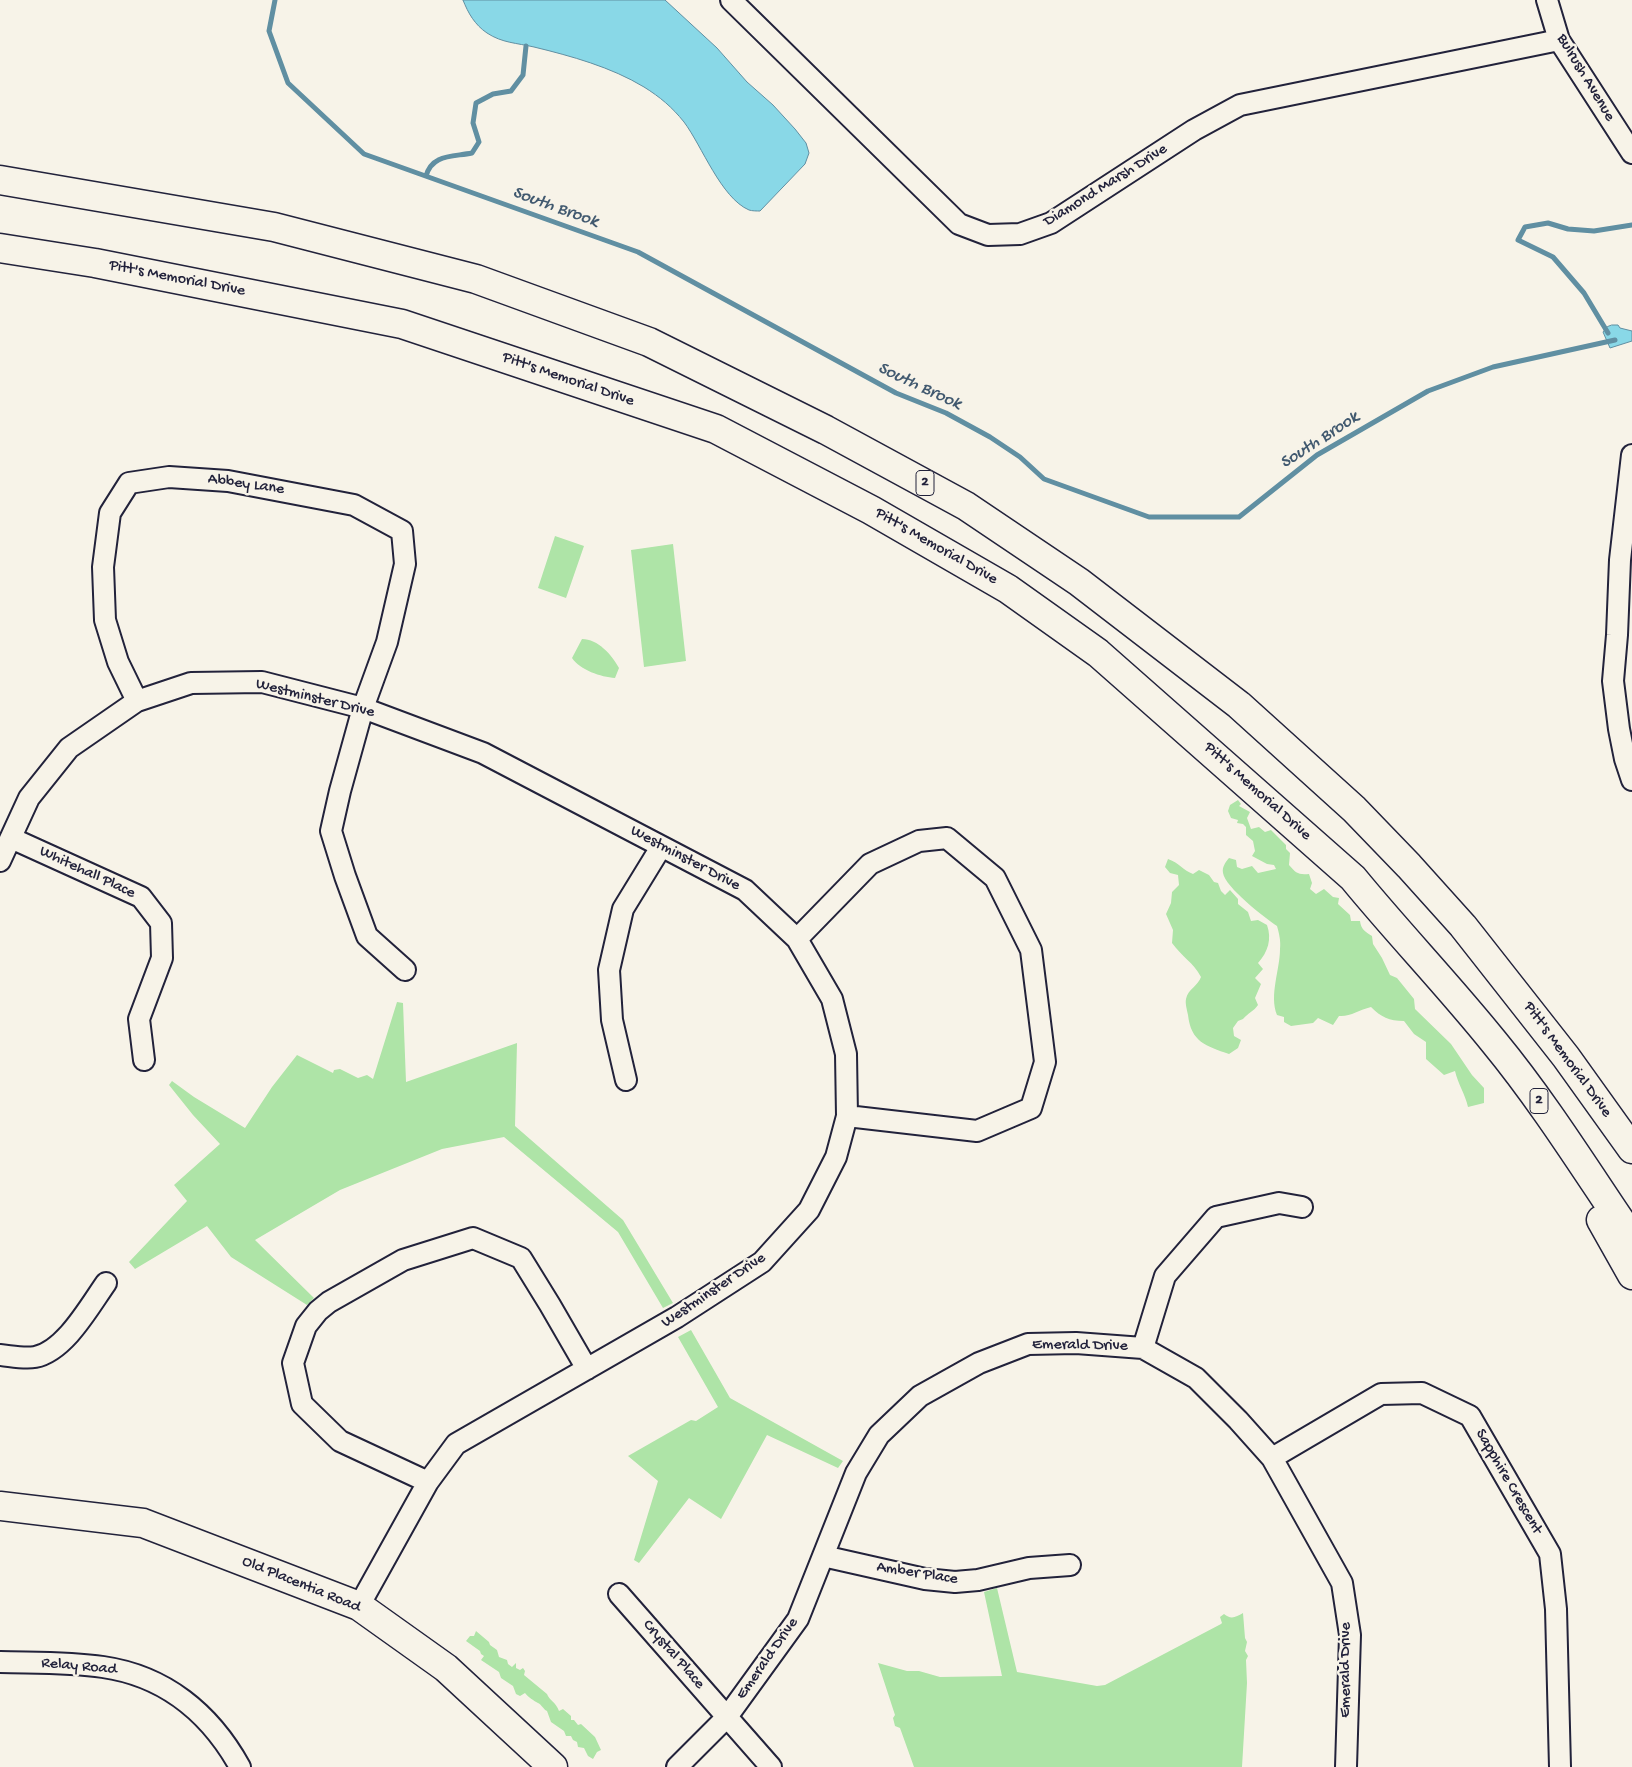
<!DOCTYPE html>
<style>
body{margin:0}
canvas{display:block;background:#f7f3e8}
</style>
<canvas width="1632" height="1767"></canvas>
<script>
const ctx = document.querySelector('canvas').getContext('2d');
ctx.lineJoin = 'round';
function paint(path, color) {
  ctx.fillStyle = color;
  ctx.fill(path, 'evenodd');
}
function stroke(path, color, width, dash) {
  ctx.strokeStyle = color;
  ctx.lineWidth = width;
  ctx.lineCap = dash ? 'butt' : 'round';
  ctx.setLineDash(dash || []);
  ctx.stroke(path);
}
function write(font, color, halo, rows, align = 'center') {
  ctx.font = font + ' "Gochi Hand",sans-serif';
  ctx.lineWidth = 5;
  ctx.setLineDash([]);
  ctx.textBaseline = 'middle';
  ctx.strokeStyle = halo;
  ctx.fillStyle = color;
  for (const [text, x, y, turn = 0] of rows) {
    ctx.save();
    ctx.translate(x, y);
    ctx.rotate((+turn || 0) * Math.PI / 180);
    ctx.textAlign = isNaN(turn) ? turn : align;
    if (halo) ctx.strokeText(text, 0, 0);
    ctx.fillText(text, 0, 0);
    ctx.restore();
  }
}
paint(new Path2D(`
 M 555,536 L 584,546 L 566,598 L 538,588 Z
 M 673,544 L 686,661 L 644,667 L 631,550 Z
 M 582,639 C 598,639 612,655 619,668 L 615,678 C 601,677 580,670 572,658 Z
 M 1238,800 L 1241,804 L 1239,806 L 1250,812 L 1247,818 L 1251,829 L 1259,827 L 1265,832 L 1271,830 L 1286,845 L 1286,849 L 1290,853 L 1289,865 C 1296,873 1298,875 1309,874 L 1312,883 L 1310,889 L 1316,894 L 1324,889 L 1333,897 L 1339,898 L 1338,904 L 1350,915 L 1351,921 L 1360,921 C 1361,929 1365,932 1372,936 L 1373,944 L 1382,958 L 1390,975 L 1397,978 L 1414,999 L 1415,1009 L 1451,1044 L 1472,1075 L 1484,1088 L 1484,1103 L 1468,1107 C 1465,1094 1458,1084 1455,1071 L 1444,1075 L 1426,1059 L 1426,1042 L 1414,1034 L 1404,1021 C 1389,1021 1381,1017 1371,1007 C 1359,1010 1350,1017 1339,1016 L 1333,1025 L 1318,1018 L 1313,1023 L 1291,1026 L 1284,1022 L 1284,1017 L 1277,1015 C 1269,995 1280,970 1280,949 C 1281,941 1279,933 1277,926 C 1265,918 1225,887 1223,873 C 1222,867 1225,863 1229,858 L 1236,860 L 1237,867 L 1242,869 L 1252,866 L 1258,873 L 1276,869 L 1274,865 L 1267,864 L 1252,856 L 1255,851 L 1253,841 L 1246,835 L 1246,827 L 1243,824 L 1237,823 L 1238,820 L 1231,818 L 1228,811 L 1230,805 Z
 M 1168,859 C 1180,863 1182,870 1193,874 L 1199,870 L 1209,875 L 1214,882 L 1218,883 L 1221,891 L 1225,895 L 1230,890 L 1238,899 L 1238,904 L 1248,912 L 1251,921 L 1258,920 L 1267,925 C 1272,939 1268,952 1258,963 L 1263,969 L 1255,978 L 1261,984 L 1255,998 L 1258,1005 C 1254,1011 1248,1013 1243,1019 L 1238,1021 L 1233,1028 L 1234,1036 L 1241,1040 L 1238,1048 L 1229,1054 C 1206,1046 1191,1042 1188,1015 C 1187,1010 1185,1003 1186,999 C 1188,989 1198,986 1201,977 C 1193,962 1182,957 1172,943 L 1173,930 L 1166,914 L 1171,903 L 1172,892 L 1179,885 L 1178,875 L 1170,873 L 1165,867 Z
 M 397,1002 L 403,1003 L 406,1082 L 517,1043 L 515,1126 L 623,1220 L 673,1303 L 663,1308 L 618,1232 L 504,1137 L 442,1149 L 340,1190 L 255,1240 L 314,1298 L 307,1305 L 231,1257 L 207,1226 L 135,1269 L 129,1262 L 187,1201 L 174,1185 L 220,1144 L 193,1115 L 169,1085 L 172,1081 L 194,1097 L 245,1128 L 272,1087 L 297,1055 L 333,1073 L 334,1070 L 340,1069 L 358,1078 L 367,1075 L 373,1079 Z
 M 691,1330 L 730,1398 L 843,1461 L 838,1468 L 767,1435 L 721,1519 L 689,1498 L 639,1563 L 634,1560 L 658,1481 L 628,1456 L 691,1420 L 696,1421 L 718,1407 L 678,1337 Z
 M 997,1588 L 1017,1672 L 1097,1686 L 1105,1685 L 1221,1624 L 1222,1623 L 1220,1617 L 1224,1614 C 1231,1620 1236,1617 1243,1613 L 1245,1638 L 1247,1642 L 1245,1651 L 1248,1656 L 1246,1660 L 1247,1683 L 1242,1767 L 914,1767 L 900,1728 L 895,1726 L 893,1718 L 895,1715 L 878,1663 L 907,1671 L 919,1671 L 940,1677 L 1002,1676 L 984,1592 Z
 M 476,1631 L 489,1642 L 490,1645 L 497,1650 L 499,1657 L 507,1660 L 508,1664 L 512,1667 L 516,1663 L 516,1668 L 520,1670 L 523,1668 L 525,1671 L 524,1675 L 547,1694 C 549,1700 556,1702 559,1711 L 563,1709 L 571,1716 L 571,1720 L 574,1720 L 578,1725 L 581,1724 L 595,1737 L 601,1750 L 597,1752 L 593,1759 L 588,1756 L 584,1748 L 578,1747 L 577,1742 L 573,1740 L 571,1736 L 566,1736 L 564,1731 L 551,1722 L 547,1711 C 543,1709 542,1705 538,1703 C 533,1700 529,1698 525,1693 L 520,1696 L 516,1694 L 513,1686 L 501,1678 L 499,1672 L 481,1660 L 484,1656 L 481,1654 L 480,1651 L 466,1641 L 470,1636 L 474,1636 Z`), '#aee4a7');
const water = new Path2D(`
 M 463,0 L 665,0 L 717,48 L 747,82 L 773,105 L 795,129 L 806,143 L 809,153 L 805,164 L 760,211 C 757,211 752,211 749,210 C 721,198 702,146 684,122 C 672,107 660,97 644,87 C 611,67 571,56 534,47 C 517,43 502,43 487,33 C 475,25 468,13 463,0 Z
 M 1612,325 L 1618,325 L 1620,328 L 1632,331 L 1632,341 L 1610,348 L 1603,332 L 1607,327 Z`);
paint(water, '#89d8e7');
stroke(water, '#608fa2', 1);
stroke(new Path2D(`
 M 275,0 L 269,31 L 288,83 L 364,154 L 638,252 L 896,393 L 946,413 L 990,437 L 1020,457 L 1044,479 L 1149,517 L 1239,517 L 1317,455 L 1428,391 L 1493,367 L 1615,340
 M 426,176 C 432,154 452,157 472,153 L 479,142 L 473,123 L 476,103 L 493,94 L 511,91 L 523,75 L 526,46
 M 1608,333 L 1584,293 L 1553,257 L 1518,240 L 1525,227 L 1548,223 L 1568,229 L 1594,231 L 1632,225`), '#608fa2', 5);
const street = new Path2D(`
 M 731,0 L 959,224 L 988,235 L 1020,234 L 1051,223 L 1194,130 L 1240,105 L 1559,40
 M 1547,0 L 1559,40 L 1632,153
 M 1632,455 L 1620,560 L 1617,635 L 1613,681 L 1619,729 L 1625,759 L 1632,780
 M 137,701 L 118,662 L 105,620 L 103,567 L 110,513 L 129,483 L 169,477 L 228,481 L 354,505 L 402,531 L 405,564 L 387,642 L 363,708 L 340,791 L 331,831 L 345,876 L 367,936 L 405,970
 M 11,838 L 141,897 L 161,923 L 162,958 L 139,1019 L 144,1060
 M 0,861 L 29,798 L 69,748 L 137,701 L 191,683 L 262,682 L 363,708 L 483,753 L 745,890 L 797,939 L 832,999 L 846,1054 L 847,1116 L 836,1157 L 809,1210 L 762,1262 L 677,1317 L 456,1444 L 428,1482 L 359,1606
 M 797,939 L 870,864 L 919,841 L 947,838 L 995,878 L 1031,950 L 1045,1062 L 1031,1108 L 977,1131 L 847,1116
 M 626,1080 L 612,1020 L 609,970 L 623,909 L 661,847
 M 1143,1348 L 1165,1276 L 1216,1217 L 1279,1203 L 1302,1207
 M 0,1355 C 11,1356 24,1359 35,1357 C 65,1351 89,1307 106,1283
 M 1272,1458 L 1381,1394 L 1422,1393 L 1470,1416 L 1550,1554 L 1556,1609 L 1560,1767
 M 428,1482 L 340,1441 L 302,1404 L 293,1363 L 306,1326 L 318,1311 L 329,1302 L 403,1260 L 473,1238 L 521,1258 L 550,1305 L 587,1369
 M 823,1556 L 925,1579 L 955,1582 L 978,1580 L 1029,1568 L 1070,1565
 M 619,1594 L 771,1767
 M 0,1662 C 34,1663 69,1662 103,1667 C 165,1676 210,1713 240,1767
 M 677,1767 L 727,1717 L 798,1619 L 856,1473 L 879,1435 L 920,1396 L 979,1363 L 1028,1344 L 1076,1343 L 1143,1348 L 1196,1378 L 1238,1420 L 1272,1458 L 1342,1583 L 1350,1635 L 1346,1767`);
const secondary = new Path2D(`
 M 0,1506 L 143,1523 L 359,1606 L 446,1668 L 553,1767`);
const highway = new Path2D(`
 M 0,180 L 274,227 L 476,279 L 649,342 L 826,430 L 966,506 L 1079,582 L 1239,705 L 1354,809 L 1409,866 L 1463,926 L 1566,1057 L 1632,1149
 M 0,248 L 95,263 L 402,324 L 716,429 L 871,510 L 1008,589 L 1098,653 L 1353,878 C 1399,934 1449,986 1494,1042 C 1545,1104 1587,1172 1632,1238
 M 1601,1220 L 1632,1275`);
stroke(street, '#22223b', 24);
stroke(secondary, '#22223b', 31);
stroke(highway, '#22223b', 31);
stroke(street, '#f7f3e8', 20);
stroke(secondary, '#f7f3e8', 28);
stroke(highway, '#f7f3e8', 28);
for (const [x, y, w] of [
 [925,483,18],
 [1539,1101,18]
]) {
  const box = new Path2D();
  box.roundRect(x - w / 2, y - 12.5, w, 25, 4);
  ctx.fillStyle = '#f7f3e8';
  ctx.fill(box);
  stroke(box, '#22223b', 1);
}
write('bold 15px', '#22223b', null, [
 ["2",925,483],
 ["2",1539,1101]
]);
write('16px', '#22223b', '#f7f3e8', [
 ["Bulrush Avenue",1585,78,59],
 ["Diamond Marsh Drive",1106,186,-32],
 ["Pitt's Memorial Drive",177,279,11],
 ["Pitt's Memorial Drive",568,380,19],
 ["Abbey Lane",246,485,8],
 ["Pitt's Memorial Drive",936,547,30],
 ["Westminster Drive",315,699,14],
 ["Pitt's Memorial Drive",1257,792,42],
 ["Westminster Drive",685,859,28],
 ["Whitehall Place",87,873,25],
 ["Pitt's Memorial Drive",1567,1060,54],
 ["Westminster Drive",714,1291,-34],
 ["Emerald Drive",1080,1346,1],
 ["Sapphire Crescent",1508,1482,60],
 ["Amber Place",917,1574,9],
 ["Old Placentia Road",301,1585,22],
 ["Crystal Place",673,1655,49],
 ["Emerald Drive",768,1659,-55],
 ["Relay Road",79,1667,5],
 ["Emerald Drive",1347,1670,-90]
]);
write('italic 18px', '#41596f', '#f7f3e8', [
 ["South Brook",555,208,20],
 ["South Brook",919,387,25],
 ["South Brook",1320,441,-33]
]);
</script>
